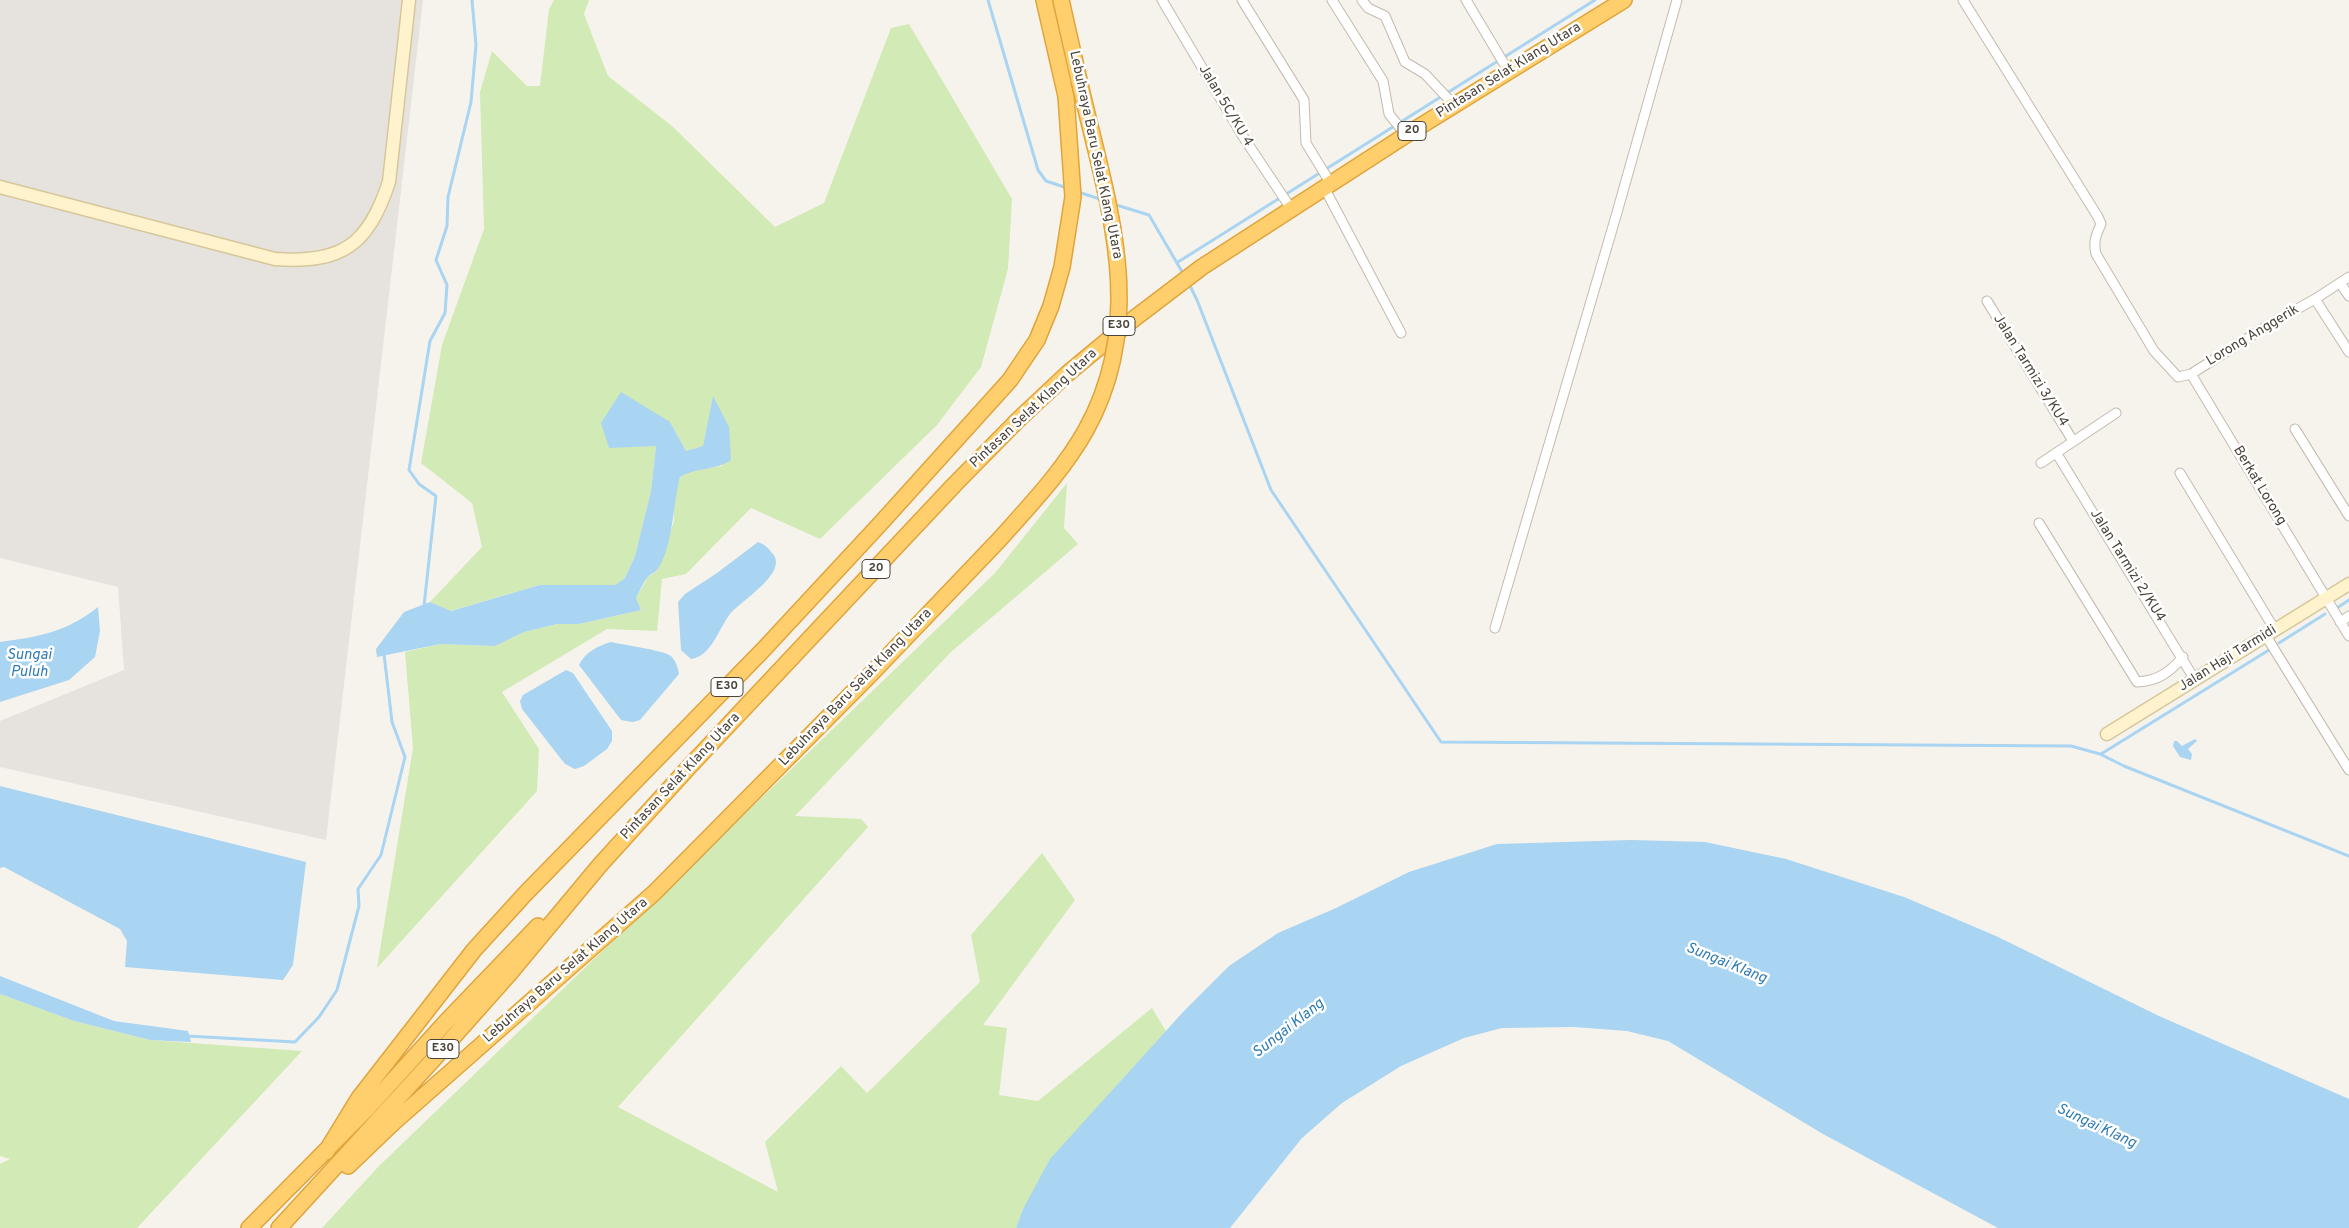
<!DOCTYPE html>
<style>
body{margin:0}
canvas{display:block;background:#f6f3ec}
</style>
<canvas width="2349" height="1228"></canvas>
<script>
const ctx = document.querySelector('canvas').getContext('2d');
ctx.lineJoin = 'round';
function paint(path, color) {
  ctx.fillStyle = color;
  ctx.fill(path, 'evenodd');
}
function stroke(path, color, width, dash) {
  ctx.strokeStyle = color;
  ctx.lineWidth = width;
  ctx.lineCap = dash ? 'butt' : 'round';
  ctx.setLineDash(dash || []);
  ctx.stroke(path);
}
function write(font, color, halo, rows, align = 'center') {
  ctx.font = font + ' Overpass,sans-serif';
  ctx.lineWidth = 5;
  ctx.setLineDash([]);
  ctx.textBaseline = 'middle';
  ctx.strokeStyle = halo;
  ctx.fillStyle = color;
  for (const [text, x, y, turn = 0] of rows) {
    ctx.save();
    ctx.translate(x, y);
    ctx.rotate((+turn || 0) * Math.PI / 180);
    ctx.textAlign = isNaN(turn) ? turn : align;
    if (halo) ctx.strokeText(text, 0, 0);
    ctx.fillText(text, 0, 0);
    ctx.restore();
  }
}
paint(new Path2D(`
 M 0,0 L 423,0 L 326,840 L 0,767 L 0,721 L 124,670 L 118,587 L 0,558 Z`), '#e6e2dd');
paint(new Path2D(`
 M 554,0 L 589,0 L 584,14 L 608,76 L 672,126 L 775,227 L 824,203 L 891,28 L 909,24 L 1012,199 L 1008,269 L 981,367 L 937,425 L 820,539 L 751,508 L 686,574 L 662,579 L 657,631 L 607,629 L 502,692 L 539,749 L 537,791 L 377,968 L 413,748 L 405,652 L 440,644 L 495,646 L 524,632 L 557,624 L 579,624 L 641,610 L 636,598 L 648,577 L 657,571 L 674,521 L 674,498 L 680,477 L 689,471 L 722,466 L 713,397 L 703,446 L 686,451 L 670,422 L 656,446 L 651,491 L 635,556 L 625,578 L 615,585 L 540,585 L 450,611 L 430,602 L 482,547 L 472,503 L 421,463 L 442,345 L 484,229 L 480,92 L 492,51 L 527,86 L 540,86 L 549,9 Z
 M 1067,483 L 1064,528 L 1078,544 L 951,652 L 795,816 L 861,819 L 868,827 L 618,1107 L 778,1192 L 765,1142 L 841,1066 L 867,1093 L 980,982 L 971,935 L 1042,853 L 1075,900 L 983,1025 L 1007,1028 L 999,1095 L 1038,1101 L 1152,1008 L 1166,1031 L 1111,1092 L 1023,1209 L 1016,1228 L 322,1228 L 378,1167 L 995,573 Z
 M 0,994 L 74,1021 L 150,1040 L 302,1051 L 137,1228 L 0,1228 L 0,1164 L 10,1159 L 0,1156 Z`), '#d2eab5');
paint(new Path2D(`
 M 621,392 L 670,422 L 686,451 L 703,446 L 713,396 L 729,427 L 731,460 C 715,471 696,467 680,477 C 673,503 673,548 657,570 C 655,573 650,574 648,577 C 643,582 640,591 636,598 L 641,610 L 579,624 L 557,624 L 524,632 L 495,646 L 440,644 L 377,657 L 376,649 L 404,612 L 430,602 L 451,611 L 540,585 L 615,585 L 625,578 L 635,556 L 651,491 L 656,446 L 609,448 L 601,423 Z
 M 758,542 C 766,545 768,548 773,554 C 788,573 741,601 730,614 C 719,628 711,657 691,659 L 681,650 L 678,602 L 685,594 L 717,573 Z
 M 98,607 L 100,631 L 95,657 L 69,680 L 0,702 L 0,642 C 38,637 67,632 98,607 Z
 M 611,642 C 623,645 663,650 671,656 C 676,661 678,668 679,674 L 640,720 L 633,722 L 621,720 L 579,665 C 585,652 598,646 611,642 Z
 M 566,670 L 573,673 L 612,731 L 612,741 L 607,749 L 584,766 L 575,769 L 565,764 L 522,709 L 520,701 L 523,695 Z
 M 2195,739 L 2197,741 L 2188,749 L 2192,754 L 2191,760 L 2180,757 L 2173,746 L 2174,741 L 2177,741 L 2182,746 Z
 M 0,786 L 306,862 L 293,965 L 283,980 L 125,967 L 127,941 L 120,929 L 4,867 L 0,868 Z
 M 1631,840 L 1705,842 L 1786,859 L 1904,897 L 1996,936 L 2159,1016 L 2349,1099 L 2349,1228 L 1998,1228 L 1823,1134 L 1668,1041 L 1627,1031 L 1574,1027 L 1502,1028 L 1464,1038 L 1401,1066 L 1342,1103 L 1302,1138 L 1230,1228 L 1016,1228 L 1023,1209 L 1050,1159 L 1183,1012 L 1229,966 L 1278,933 L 1336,908 L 1409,872 L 1497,844 Z
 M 0,976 L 114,1021 L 188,1031 L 191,1042 L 150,1040 L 74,1021 L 0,994 Z`), '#a9d4f2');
stroke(new Path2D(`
 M 988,0 L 1038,170 L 1046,181 L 1067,188
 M 1078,192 L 1103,200
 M 1113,204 L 1149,215 L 1184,275
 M 1178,262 L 1595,0
 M 1188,282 L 1197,300 L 1271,490 L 1441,742 L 2071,746 L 2100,754 L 2124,766 L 2349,856
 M 424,606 L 436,496 L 419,484 L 409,470 L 430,341 L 445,313 L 447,285 L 436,260 L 447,226 L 448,197 L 471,102 L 476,45 L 472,0
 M 2337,608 L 2349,600
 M 2279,643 L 2325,614
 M 2101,754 L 2269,650
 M 187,1036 L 295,1042 L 319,1017 L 337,990 L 359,906 L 358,889 L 381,855 L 405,757 L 392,722 L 384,654`), '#a9d4f2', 3);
const street = new Path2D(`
 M 1162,0 L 1242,135 L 1292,210
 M 1242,0 L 1304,100 L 1306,143 L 1331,184
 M 1332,0 L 1383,81 L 1389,114 L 1406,135
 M 1362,0 L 1368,8 L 1385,16 L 1405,62 L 1425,74 L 1454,105
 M 1466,0 L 1509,72
 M 1963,0 L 2098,217 L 2101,224 C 2096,235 2093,242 2096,254 L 2154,351 L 2178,377 L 2191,374 L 2267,326 L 2315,299 L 2349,277
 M 1325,189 L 1401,333
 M 2340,283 L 2349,296
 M 2315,299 L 2349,352
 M 1987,301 L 2073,441
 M 2191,374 L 2349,636
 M 2295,429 L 2349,516
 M 2057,454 L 2195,680
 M 2041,463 L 2116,413
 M 2180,473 L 2275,630
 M 2039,523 L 2137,682 C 2158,681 2170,672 2183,657
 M 2340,622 L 2349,616
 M 1495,628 L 1616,216 L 1677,0
 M 2266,636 L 2349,770`);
const secondary = new Path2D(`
 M 0,187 L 275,259 C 342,264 368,245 389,182 L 409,0
 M 2107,734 L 2349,584`);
const highway = new Path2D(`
 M 1061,0 L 1079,80
 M 326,1152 L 359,1098 L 474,950 L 525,894 L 763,650 L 880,524 L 1010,380 L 1037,340 L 1051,306 L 1062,267 L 1073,197 L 1066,96 L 1044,0
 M 348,1166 L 394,1122 L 654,893 L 869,676 L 999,540
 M 249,1228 L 368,1108 L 444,1024 L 538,926
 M 279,1228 L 432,1061 L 510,973 L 600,865 L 689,767 L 955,484 L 1019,419 L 1067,374 L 1131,321 L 1202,267 L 1406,135 L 1624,0`);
stroke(street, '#c2bbae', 11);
stroke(secondary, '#d6c79b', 15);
stroke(highway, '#e0a43c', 18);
stroke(street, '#fff', 9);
stroke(secondary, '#fff3cd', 12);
stroke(highway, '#ffcf6e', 15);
const highwayBridge = new Path2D(`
 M 999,540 C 1030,505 1063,471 1086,430 C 1150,315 1106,199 1079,80`);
stroke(highwayBridge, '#e0a43c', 18, []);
stroke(highwayBridge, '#ffcf6e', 15);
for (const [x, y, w] of [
 [1412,131,28],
 [1119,326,32],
 [876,569,28],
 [727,687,32],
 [443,1049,32]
]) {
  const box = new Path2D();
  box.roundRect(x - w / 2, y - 9.5, w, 19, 4);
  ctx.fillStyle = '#fff';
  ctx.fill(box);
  stroke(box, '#4b4439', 1);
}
write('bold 12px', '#4b4439', null, [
 ["20",1412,131],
 ["E30",1119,326],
 ["20",876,569],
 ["E30",727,687],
 ["E30",443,1049]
]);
write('14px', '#4b4439', '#fff', [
 ["Pintasan Selat Klang Utara",1509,71,-32],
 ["Jalan 5C/KU 4",1225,106,59],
 ["Lebuhraya Baru Selat Klang Utara",1095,155,78],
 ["Lorong Anggerik",2253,336,-31],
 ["Jalan Tarmizi 3/KU4",2030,371,58],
 ["Pintasan Selat Klang Utara",1034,409,-43],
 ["Berkat Lorong",2259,486,59],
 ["Jalan Tarmizi 2/KU4",2127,566,58],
 ["Jalan Haji Tarmidi",2228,659,-32],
 ["Lebuhraya Baru Selat Klang Utara",856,688,-46],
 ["Pintasan Selat Klang Utara",681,777,-47],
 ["Lebuhraya Baru Selat Klang Utara",566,971,-41]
]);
write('italic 15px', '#2e7ab2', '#fff', [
 ["Sungai",29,656],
 ["Puluh",29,673],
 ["Sungai Klang",1726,964,22],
 ["Sungai Klang",1289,1029,-38],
 ["Sungai Klang",2096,1127,25]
]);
</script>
